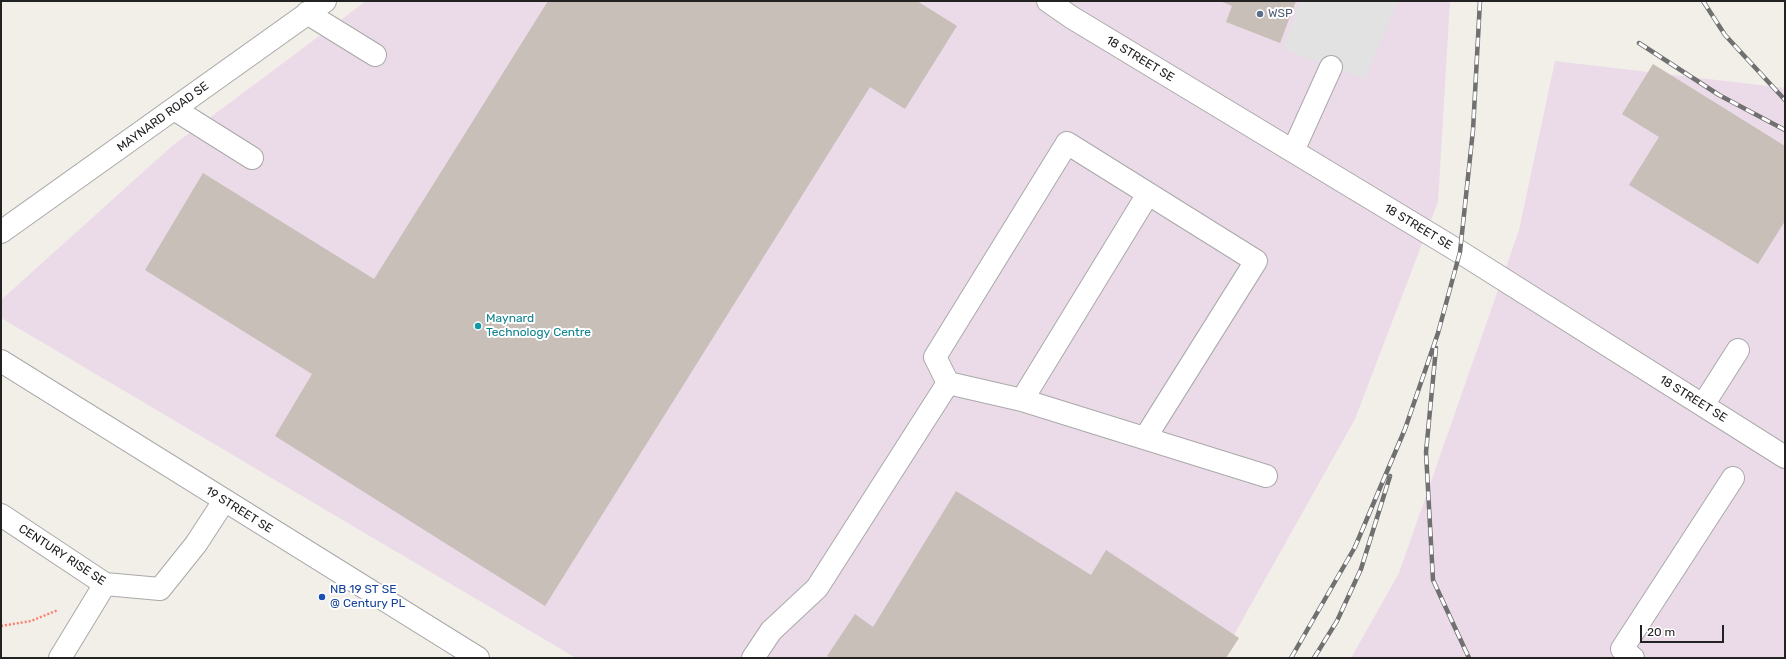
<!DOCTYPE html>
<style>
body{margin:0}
#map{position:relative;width:1786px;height:659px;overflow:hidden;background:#f2efe9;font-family:Rubik,sans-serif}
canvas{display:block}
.frame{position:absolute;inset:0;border:2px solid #222;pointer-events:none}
.scale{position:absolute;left:1640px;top:625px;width:84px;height:18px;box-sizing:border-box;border:2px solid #222;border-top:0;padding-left:5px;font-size:12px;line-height:14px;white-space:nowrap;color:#222;-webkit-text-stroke:3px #fff;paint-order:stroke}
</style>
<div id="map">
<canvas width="1786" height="659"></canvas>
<div class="frame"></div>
<div class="scale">20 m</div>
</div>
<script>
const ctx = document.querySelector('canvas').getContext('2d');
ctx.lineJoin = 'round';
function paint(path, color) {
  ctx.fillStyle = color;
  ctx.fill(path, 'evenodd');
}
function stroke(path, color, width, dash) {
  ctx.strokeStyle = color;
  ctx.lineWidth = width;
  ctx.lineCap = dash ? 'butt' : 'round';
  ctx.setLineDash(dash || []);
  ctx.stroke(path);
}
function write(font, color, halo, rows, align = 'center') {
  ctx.font = font + ' Rubik,sans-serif';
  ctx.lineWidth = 4;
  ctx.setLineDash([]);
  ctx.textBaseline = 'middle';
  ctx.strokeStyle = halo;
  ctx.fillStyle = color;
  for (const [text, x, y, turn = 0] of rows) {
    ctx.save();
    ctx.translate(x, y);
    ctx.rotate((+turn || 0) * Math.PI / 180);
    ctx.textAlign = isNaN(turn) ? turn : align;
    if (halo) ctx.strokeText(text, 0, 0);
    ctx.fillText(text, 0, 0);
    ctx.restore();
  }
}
paint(new Path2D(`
 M 366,1 L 1450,1 L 1438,202 L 1355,419 L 1221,658 L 576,658 L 1,318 L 1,300 L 172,146 Z
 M 1555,61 L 1785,88 L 1785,658 L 1351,658 L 1399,573 L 1519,230 Z`), '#ebdbe8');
paint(new Path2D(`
 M 1301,1 L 1398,1 L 1365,79 L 1283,49 Z`), '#e2e2e2');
paint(new Path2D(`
 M 548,1 L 917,1 L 957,26 L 905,109 L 870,87 L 545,606 L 275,436 L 312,374 L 145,270 L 203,173 L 374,279 Z
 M 1220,1 L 1296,1 L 1280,43 L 1226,22 L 1232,6 Z
 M 1653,64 L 1785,146 L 1785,221 L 1758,264 L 1629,185 L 1659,137 L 1622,114 Z
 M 956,491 L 1091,575 L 1106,550 L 1239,638 L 1226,658 L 830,658 L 827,656 L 855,614 L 873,627 Z`), '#c7bfb8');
const minor = new Path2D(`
 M 1048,1 L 1071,17 L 1460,252 L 1785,457
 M 307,13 L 375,55
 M 174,109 L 252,158
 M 1293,151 L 1331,67
 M 1,232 L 325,1
 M 1,361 L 478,658
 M 948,383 L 935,357 L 1067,143 L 1256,261 L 1145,438
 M 1022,400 L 1148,194
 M 1703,405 L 1738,350
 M 1,515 L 105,584 L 160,589 L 196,544 L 224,501
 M 60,658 L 105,584
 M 753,658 L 771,631 L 817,588 L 948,383 L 1022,400 L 1266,476
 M 1633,658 L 1622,649 L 1733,478`);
stroke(minor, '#a9a9a9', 24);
stroke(new Path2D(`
 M 1,626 L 31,621 L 58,610`), '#fa8072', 2.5, [2, 2]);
stroke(minor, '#fff', 22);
const rail = new Path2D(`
 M 1703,1 L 1725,35 L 1785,100
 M 1639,43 L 1719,95 L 1785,130
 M 1436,348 L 1426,452 L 1433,580 L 1469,658
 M 1291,658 L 1355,547 L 1405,429 L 1438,333 L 1460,252 L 1473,130 L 1480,1
 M 1314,658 L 1337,621 L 1361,569 L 1390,476`);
stroke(rail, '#707070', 4.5);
stroke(rail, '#fff', 3, [9]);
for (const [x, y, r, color] of [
 [1260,14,4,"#5c6f8a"],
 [478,326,4,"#0f9aa8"],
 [322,597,4,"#1a4fb4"]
]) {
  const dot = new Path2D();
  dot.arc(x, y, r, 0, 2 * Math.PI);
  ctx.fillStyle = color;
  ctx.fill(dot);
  stroke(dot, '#fff', 1.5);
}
write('12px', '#4e5e75', '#fff', [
 ["WSP",1268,14]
], 'left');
write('12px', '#222', '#fff', [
 ["18 STREET SE",1140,59,31],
 ["MAYNARD ROAD SE",163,117,-36],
 ["18 STREET SE",1418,227,31],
 ["18 STREET SE",1693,399,32],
 ["19 STREET SE",239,510,32],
 ["CENTURY RISE SE",62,555,33]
]);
write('12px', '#0d838f', '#fff', [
 ["Maynard",486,319],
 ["Technology Centre",486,333]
], 'left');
write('12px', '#164399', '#fff', [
 ["NB 19 ST SE",330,590],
 ["@ Century PL",330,604]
], 'left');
</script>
